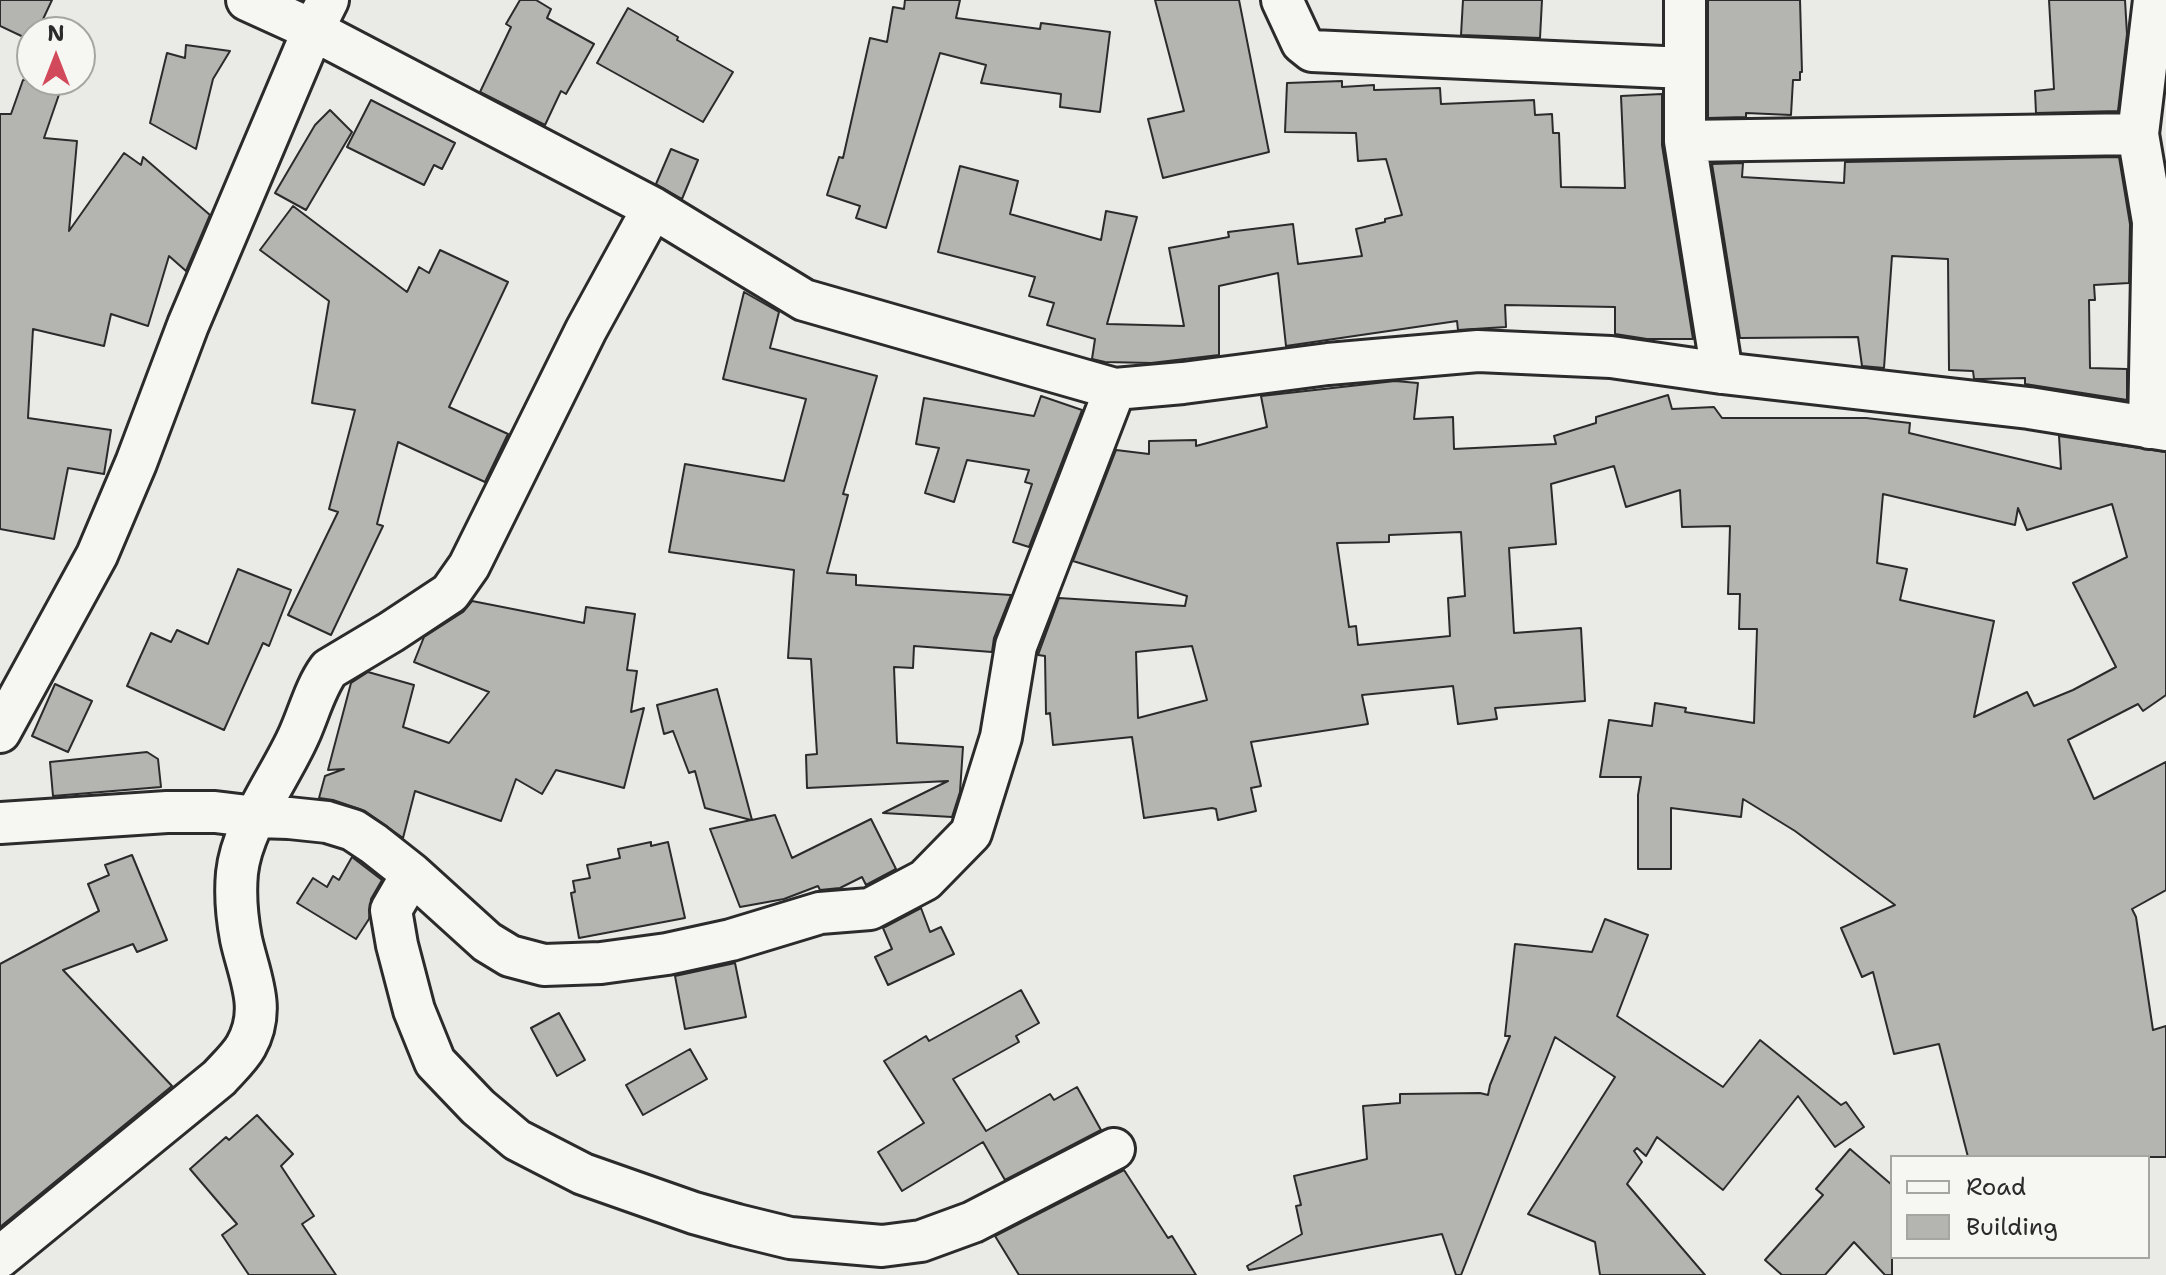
<!DOCTYPE html>
<style>
body{margin:0}
#map{position:relative;width:2166px;height:1275px;overflow:hidden;background:#eaeae6;font-family:"Shantell Sans",sans-serif}
canvas{display:block}
.legend{position:absolute;left:1890px;top:1155px;width:260px;height:104px;box-sizing:border-box;background:#f6f6f2;border:2px solid #a5a5a2;margin:0;padding:10px 14px;list-style:none;font-size:24px;color:#2b2b2b}
.legend li{display:flex;align-items:center;gap:16px;height:40px}
.legend b{width:40px;border:2px solid #a5a5a2}
.north{position:absolute;left:16px;top:16px;width:80px;height:80px;box-sizing:border-box;background:#f6f6f2;border:2px solid #a5a5a2;border-radius:50%;rotate:0deg;font-size:22px;font-weight:700;line-height:32px;text-align:center;color:#2b2b2b}
.north::after{content:'';display:block;margin:auto;width:28px;height:36px;background:#d1495b;clip-path:polygon(50% 0,100% 100%,50% 72%,0 100%)}
</style>
<div id="map">
<canvas width="2166" height="1275"></canvas>
<ul class="legend">
<li><b style="height:10px;background:#f6f6f2"></b>Road</li>
<li><b style="height:22px;background:#b4b4b1"></b>Building</li>
</ul>
<div class="north">N</div>
</div>
<script>
const ctx = document.querySelector('canvas').getContext('2d');
ctx.lineJoin = 'round';
function paint(path, color) {
  ctx.fillStyle = color;
  ctx.fill(path, 'evenodd');
}
function stroke(path, color, width, dash) {
  ctx.strokeStyle = color;
  ctx.lineWidth = width;
  ctx.lineCap = dash ? 'butt' : 'round';
  ctx.setLineDash(dash || []);
  ctx.stroke(path);
}
const building = new Path2D(`
 M 0,0 L 52,0 L 37,32 L 32,32 L 32,41 L 0,26 Z
 M 520,0 L 536,0 L 551,9 L 547,18 L 594,44 L 566,94 L 561,91 L 545,125 L 480,92 L 511,27 L 506,24 Z
 M 905,0 L 960,0 L 956,18 L 1040,29 L 1041,23 L 1110,32 L 1100,112 L 1060,107 L 1061,94 L 981,83 L 986,65 L 940,53 L 886,228 L 856,218 L 860,206 L 827,195 L 839,157 L 843,158 L 870,38 L 887,42 L 893,7 L 904,9 Z
 M 1155,0 L 1239,0 L 1269,152 L 1163,178 L 1148,119 L 1184,111 Z
 M 1463,0 L 1542,0 L 1540,38 L 1461,35 Z
 M 1708,0 L 1800,0 L 1802,72 L 1800,72 L 1800,80 L 1793,80 L 1791,115 L 1746,113 L 1746,117 L 1708,118 Z
 M 2049,0 L 2125,0 L 2127,34 L 2118,111 L 2036,113 L 2035,91 L 2054,89 Z
 M 628,8 L 678,37 L 677,40 L 733,72 L 703,122 L 597,63 Z
 M 186,45 L 230,51 L 213,79 L 196,149 L 150,123 L 167,53 L 185,58 Z
 M 23,80 L 64,80 L 44,138 L 77,141 L 69,231 L 124,153 L 141,165 L 143,157 L 210,215 L 186,271 L 169,256 L 148,326 L 111,314 L 104,346 L 33,329 L 28,418 L 111,430 L 104,474 L 68,468 L 54,539 L 0,529 L 0,114 L 11,114 Z
 M 1342,81 L 1342,87 L 1374,85 L 1374,90 L 1440,88 L 1441,104 L 1534,100 L 1535,115 L 1552,114 L 1553,133 L 1559,133 L 1561,187 L 1625,188 L 1621,96 L 1662,94 L 1662,145 L 1693,339 L 1647,339 L 1615,334 L 1615,307 L 1505,305 L 1506,327 L 1458,330 L 1457,321 L 1286,346 L 1278,273 L 1219,286 L 1219,355 L 1151,363 L 1105,362 L 1092,359 L 1095,339 L 1047,325 L 1054,303 L 1029,296 L 1035,277 L 938,252 L 960,166 L 1018,181 L 1010,214 L 1101,240 L 1106,211 L 1137,217 L 1107,324 L 1184,326 L 1169,248 L 1229,237 L 1228,232 L 1293,224 L 1298,264 L 1362,256 L 1356,229 L 1385,222 L 1385,219 L 1402,215 L 1386,159 L 1358,161 L 1356,133 L 1285,132 L 1287,83 Z
 M 371,100 L 455,143 L 442,169 L 434,165 L 424,185 L 347,147 Z
 M 330,110 L 352,132 L 306,210 L 275,193 L 315,125 Z
 M 671,149 L 698,160 L 682,199 L 656,184 Z
 M 2119,157 L 2130,224 L 2129,283 L 2094,285 L 2095,300 L 2089,300 L 2090,368 L 2127,369 L 2127,400 L 2025,384 L 2025,378 L 1982,379 L 1974,379 L 1973,371 L 1949,370 L 1948,259 L 1892,256 L 1884,368 L 1862,366 L 1858,337 L 1740,338 L 1712,164 L 1743,163 L 1742,177 L 1844,183 L 1845,162 Z
 M 293,206 L 407,292 L 419,267 L 429,273 L 440,250 L 508,282 L 449,407 L 508,434 L 485,482 L 398,442 L 377,524 L 383,526 L 331,635 L 288,615 L 338,512 L 329,509 L 355,410 L 312,403 L 329,301 L 260,250 Z
 M 744,292 L 779,312 L 770,348 L 877,376 L 843,494 L 848,495 L 827,573 L 856,575 L 856,585 L 1011,595 L 994,638 L 992,652 L 914,646 L 913,668 L 894,667 L 897,743 L 963,747 L 960,792 L 952,817 L 883,813 L 948,781 L 807,788 L 806,755 L 817,754 L 811,659 L 788,658 L 794,570 L 669,552 L 685,464 L 784,481 L 806,399 L 723,379 Z
 M 1395,381 L 1418,383 L 1414,419 L 1453,417 L 1454,449 L 1556,444 L 1554,436 L 1596,423 L 1596,417 L 1668,395 L 1672,409 L 1714,407 L 1722,418 L 1866,418 L 1910,423 L 1909,433 L 2061,469 L 2059,436 L 2166,452 L 2166,695 L 2143,711 L 2138,704 L 2068,740 L 2094,799 L 2166,762 L 2166,890 L 2132,909 L 2136,917 L 2153,1030 L 2166,1026 L 2166,1157 L 1968,1157 L 1939,1044 L 1894,1054 L 1873,972 L 1862,977 L 1841,928 L 1895,905 L 1795,831 L 1743,799 L 1741,817 L 1671,808 L 1671,869 L 1638,869 L 1638,795 L 1641,777 L 1600,777 L 1609,720 L 1652,726 L 1655,703 L 1686,708 L 1685,712 L 1754,723 L 1757,629 L 1739,629 L 1740,594 L 1728,594 L 1730,526 L 1682,527 L 1680,490 L 1626,507 L 1614,466 L 1551,484 L 1556,544 L 1509,548 L 1514,633 L 1581,628 L 1585,701 L 1495,708 L 1497,719 L 1458,724 L 1453,686 L 1362,695 L 1368,724 L 1251,742 L 1261,786 L 1251,788 L 1256,811 L 1218,820 L 1216,809 L 1212,808 L 1144,818 L 1132,737 L 1053,745 L 1050,713 L 1046,714 L 1045,656 L 1038,655 L 1059,598 L 1185,606 L 1187,596 L 1073,561 L 1116,450 L 1149,454 L 1149,441 L 1196,440 L 1196,446 L 1267,427 L 1261,396 ZM 1883,494 L 2015,525 L 2018,508 L 2027,530 L 2112,504 L 2127,557 L 2073,583 L 2116,667 L 2073,690 L 2034,706 L 2027,692 L 1974,717 L 1994,621 L 1900,600 L 1907,569 L 1877,563 ZM 1461,532 L 1465,596 L 1448,598 L 1450,636 L 1358,645 L 1356,626 L 1349,627 L 1337,543 L 1389,542 L 1389,535 ZM 1192,646 L 1207,700 L 1138,718 L 1136,652 Z
 M 1041,396 L 1082,410 L 1029,547 L 1013,542 L 1032,484 L 1025,482 L 1029,470 L 967,460 L 954,502 L 925,493 L 939,448 L 916,444 L 924,398 L 1034,416 Z
 M 238,569 L 291,590 L 269,646 L 263,643 L 224,730 L 127,686 L 151,633 L 171,642 L 177,630 L 208,644 Z
 M 472,601 L 584,623 L 586,607 L 635,614 L 627,670 L 637,671 L 631,712 L 644,708 L 624,788 L 556,770 L 542,794 L 516,779 L 501,821 L 415,791 L 403,838 L 365,811 L 333,800 L 319,798 L 325,776 L 344,769 L 328,770 L 351,683 L 368,672 L 414,685 L 403,727 L 449,743 L 489,692 L 414,662 L 424,637 L 463,612 Z
 M 55,684 L 92,701 L 68,752 L 32,736 Z
 M 717,689 L 752,820 L 775,815 L 792,858 L 871,819 L 896,869 L 866,885 L 862,877 L 840,888 L 820,890 L 818,886 L 784,899 L 740,907 L 710,829 L 751,820 L 705,808 L 695,771 L 689,773 L 673,731 L 664,734 L 657,705 Z
 M 147,752 L 158,759 L 161,787 L 53,796 L 50,762 Z
 M 651,842 L 651,846 L 668,842 L 685,918 L 579,938 L 571,893 L 575,892 L 573,881 L 590,878 L 587,865 L 620,858 L 618,849 Z
 M 132,855 L 167,940 L 137,952 L 133,944 L 63,970 L 172,1086 L 0,1227 L 0,964 L 99,911 L 88,884 L 109,875 L 105,865 Z
 M 352,857 L 382,880 L 371,899 L 369,919 L 356,939 L 297,903 L 313,878 L 327,887 L 333,876 L 339,880 Z
 M 921,908 L 930,932 L 941,927 L 954,954 L 888,985 L 875,957 L 892,949 L 883,928 Z
 M 1605,919 L 1648,935 L 1617,1016 L 1723,1087 L 1760,1040 L 1841,1105 L 1846,1102 L 1864,1127 L 1835,1147 L 1798,1096 L 1723,1190 L 1657,1137 L 1646,1156 L 1637,1148 L 1634,1151 L 1642,1162 L 1627,1184 L 1705,1275 L 1600,1275 L 1595,1242 L 1528,1214 L 1615,1077 L 1555,1037 L 1461,1275 L 1456,1275 L 1442,1234 L 1249,1270 L 1247,1266 L 1302,1234 L 1296,1206 L 1301,1205 L 1294,1176 L 1367,1159 L 1363,1106 L 1400,1103 L 1400,1094 L 1480,1093 L 1488,1095 L 1490,1085 L 1510,1036 L 1505,1036 L 1515,944 L 1592,952 Z
 M 735,963 L 746,1017 L 685,1029 L 675,976 Z
 M 1021,990 L 1039,1023 L 1016,1036 L 1019,1042 L 953,1079 L 986,1131 L 1050,1094 L 1054,1100 L 1077,1087 L 1101,1130 L 1005,1180 L 983,1142 L 902,1191 L 878,1152 L 924,1123 L 884,1061 L 926,1036 L 929,1041 Z
 M 559,1013 L 585,1060 L 557,1076 L 531,1028 Z
 M 690,1049 L 707,1079 L 643,1115 L 626,1085 Z
 M 257,1115 L 293,1154 L 281,1166 L 314,1216 L 302,1224 L 336,1275 L 249,1275 L 222,1235 L 237,1224 L 190,1169 L 226,1137 L 229,1140 Z
 M 1850,1149 L 1892,1185 L 1892,1275 L 1885,1275 L 1854,1242 L 1825,1275 L 1782,1275 L 1765,1260 L 1823,1195 L 1816,1189 Z
 M 1124,1170 L 1168,1238 L 1172,1236 L 1196,1275 L 1019,1275 L 995,1236 Z`);
paint(building, '#b4b4b1');
stroke(building, '#2b2b2b', 2);
const street = new Path2D(`
 M 247,0 L 313,30 L 653,208 L 804,300 L 1115,389 L 1183,383 L 1328,364 L 1478,351 L 1544,354 L 1611,357 L 1722,373 L 2029,408 L 2166,430
 M 1282,0 L 1302,43 L 1312,51 L 1685,68
 M 1685,0 L 1685,141 L 1722,373
 M 1685,141 L 2138,134
 M 2149,428 L 2153,222 L 2138,134 L 2154,0
 M 0,732 L 97,555 L 136,463 L 188,325 L 313,30 L 328,0
 M 0,823 L 167,812 L 215,812 L 256,817 L 289,818 L 327,822 L 353,830 L 374,844 L 412,874 L 487,942 L 510,956 L 544,965 L 601,963 L 667,954 L 731,940 L 820,913 L 870,909 L 925,880 L 971,833 L 1001,737 L 1016,646 L 1115,389
 M 412,874 L 391,910 L 397,945 L 414,1010 L 435,1062 L 478,1107 L 517,1140 L 583,1174 L 694,1213 L 737,1225 L 790,1238 L 882,1246 L 921,1241 L 973,1222 L 1114,1149
 M 0,1257 L 219,1078 C 228,1068 240,1057 246,1046 C 267,1009 249,976 241,939 C 237,918 235,895 237,873 C 242,826 280,778 299,735 C 309,713 315,688 329,669 L 391,632 L 450,593 L 469,566 L 586,330 L 653,208`);
stroke(street, '#2b2b2b', 46);
stroke(street, '#f6f6f2', 40);
</script>
